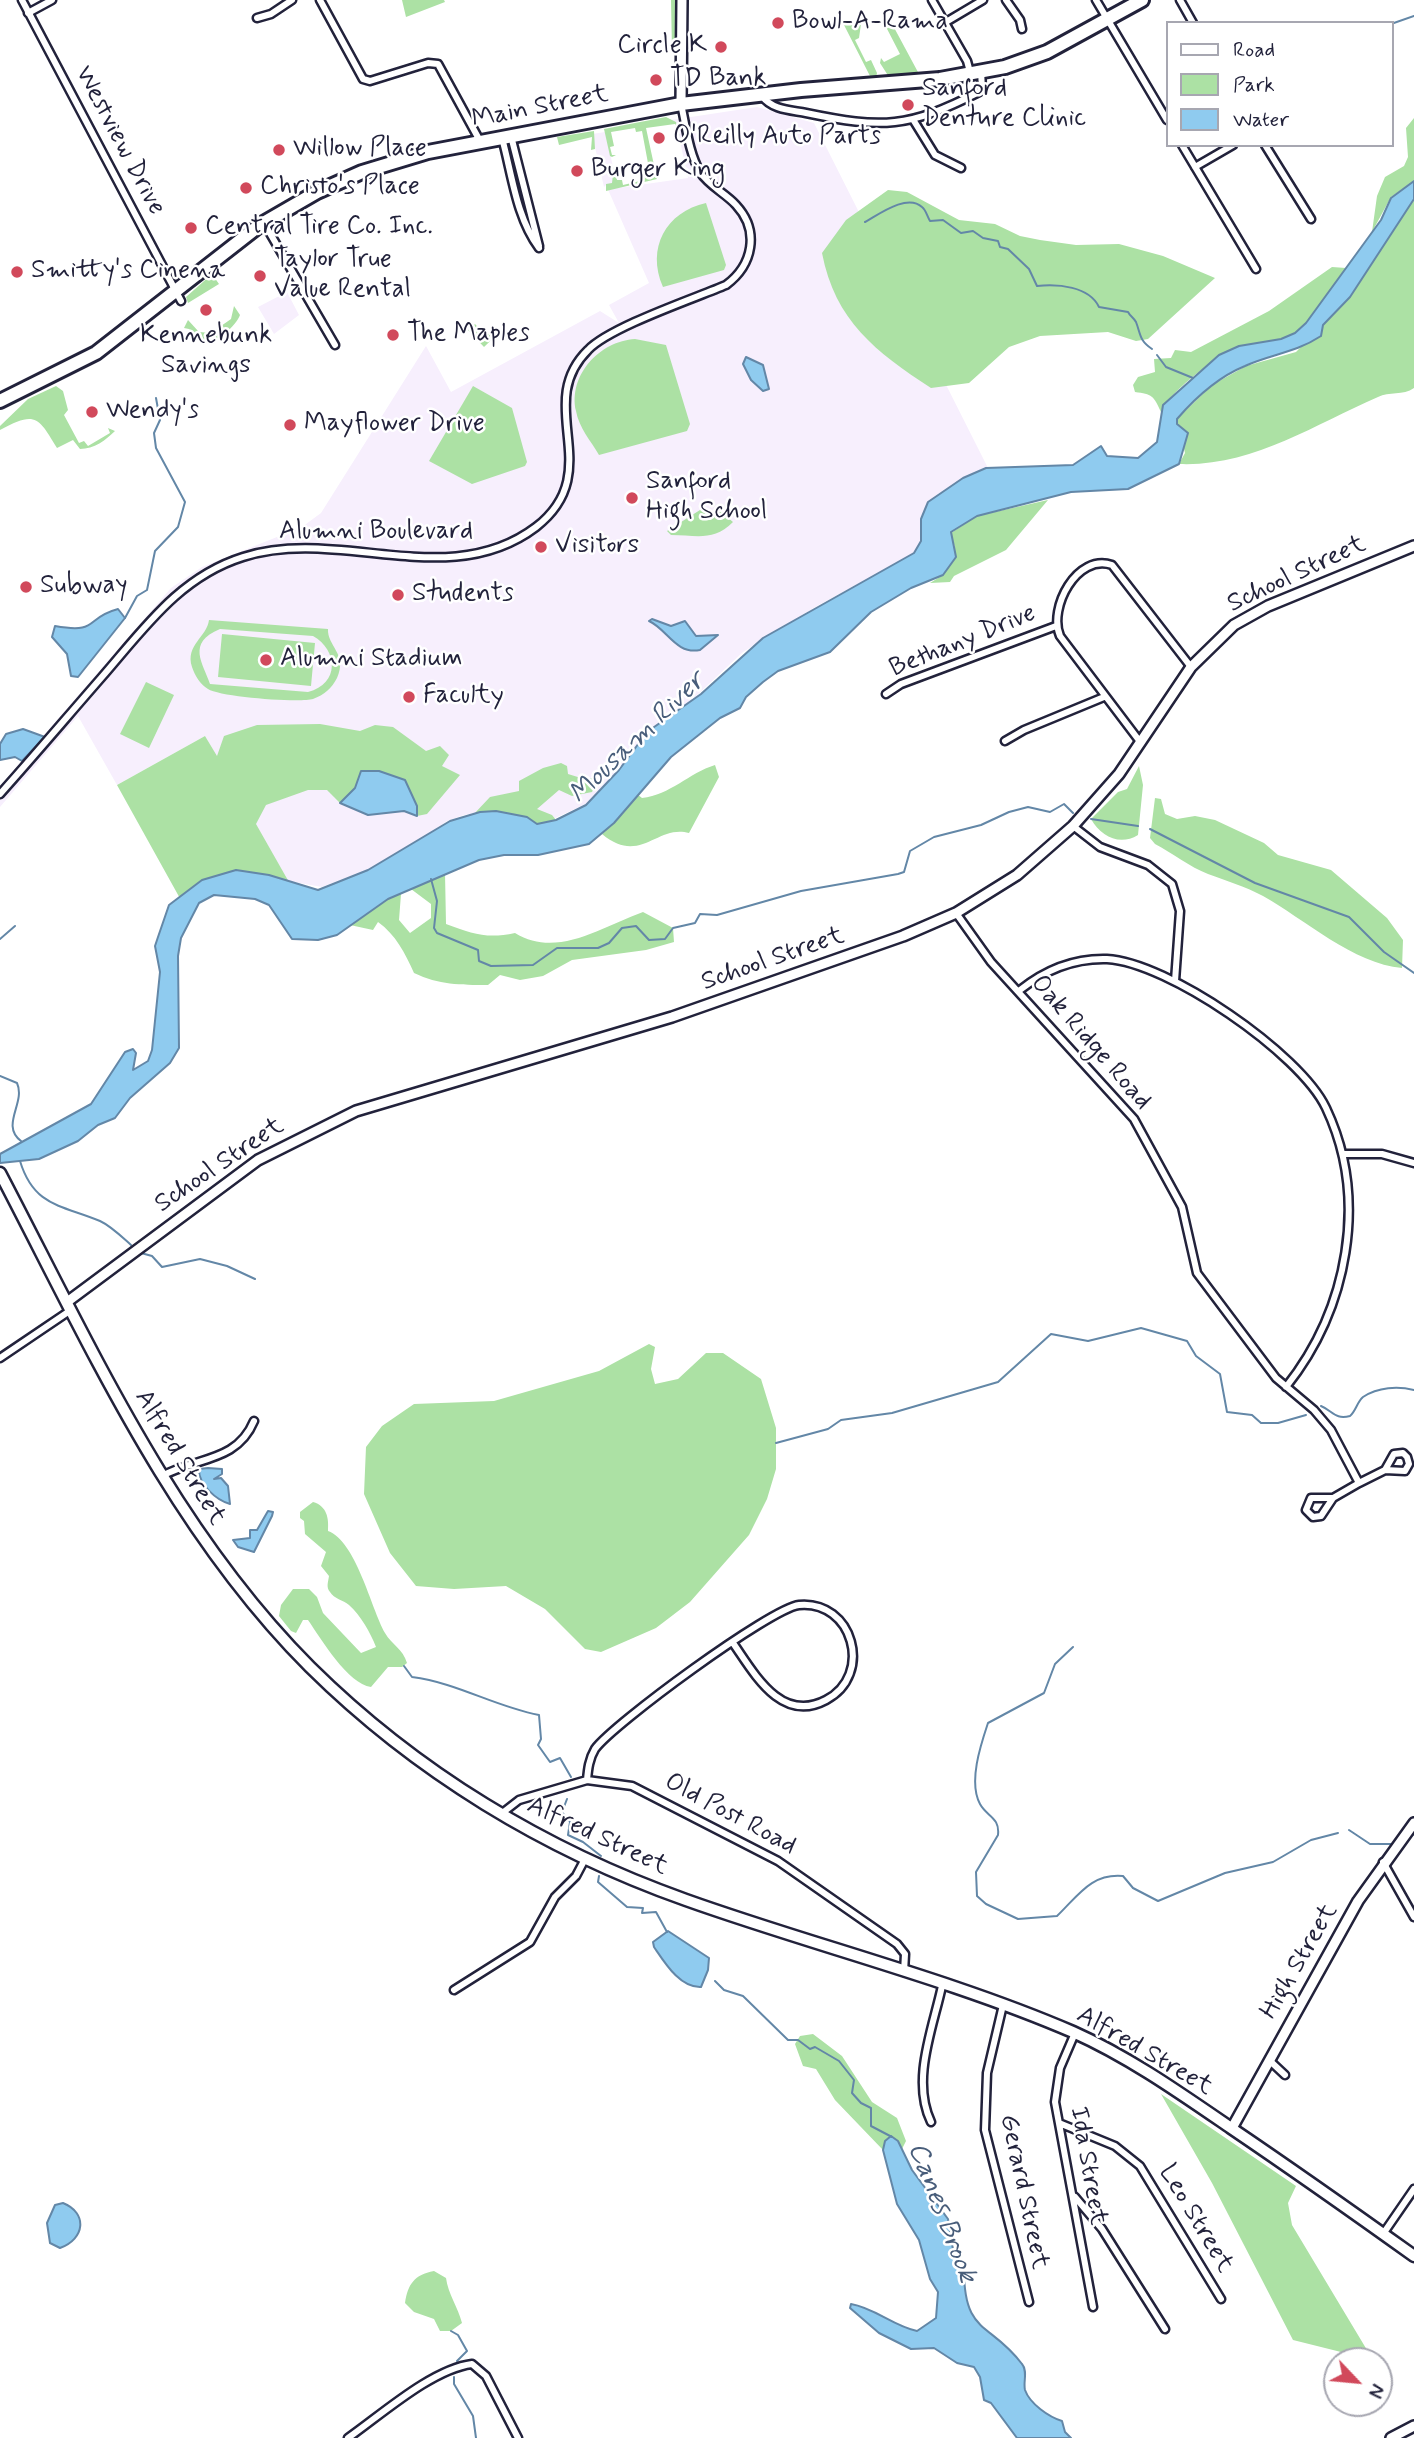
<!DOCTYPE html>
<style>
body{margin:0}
#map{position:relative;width:1414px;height:2438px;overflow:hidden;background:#fff;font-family:Mynerve,sans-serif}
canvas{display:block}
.legend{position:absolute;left:1166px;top:21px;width:228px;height:126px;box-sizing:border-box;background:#fff;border:2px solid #a7a7b1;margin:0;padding:9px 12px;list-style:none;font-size:21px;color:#22223b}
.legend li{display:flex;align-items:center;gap:14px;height:35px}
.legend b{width:35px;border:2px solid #a7a7b1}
.north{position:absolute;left:1323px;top:2347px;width:70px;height:70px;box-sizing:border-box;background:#fff;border:2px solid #a7a7b1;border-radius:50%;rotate:116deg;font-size:19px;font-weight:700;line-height:28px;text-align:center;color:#22223b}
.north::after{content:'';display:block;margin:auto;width:24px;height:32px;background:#d1495b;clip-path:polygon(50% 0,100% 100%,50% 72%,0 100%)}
</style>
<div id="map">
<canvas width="1414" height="2438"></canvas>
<ul class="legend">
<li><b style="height:9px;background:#fff"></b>Road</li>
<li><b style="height:19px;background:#ace1a4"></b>Park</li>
<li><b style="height:19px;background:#8fcbef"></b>Water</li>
</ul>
<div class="north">N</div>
</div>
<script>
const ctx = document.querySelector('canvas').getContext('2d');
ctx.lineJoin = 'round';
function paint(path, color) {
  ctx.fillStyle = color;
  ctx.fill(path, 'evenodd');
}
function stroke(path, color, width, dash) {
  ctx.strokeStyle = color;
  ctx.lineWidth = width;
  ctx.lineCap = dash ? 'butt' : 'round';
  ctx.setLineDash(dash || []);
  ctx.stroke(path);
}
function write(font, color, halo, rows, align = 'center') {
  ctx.font = font + ' Mynerve,sans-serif';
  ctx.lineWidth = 5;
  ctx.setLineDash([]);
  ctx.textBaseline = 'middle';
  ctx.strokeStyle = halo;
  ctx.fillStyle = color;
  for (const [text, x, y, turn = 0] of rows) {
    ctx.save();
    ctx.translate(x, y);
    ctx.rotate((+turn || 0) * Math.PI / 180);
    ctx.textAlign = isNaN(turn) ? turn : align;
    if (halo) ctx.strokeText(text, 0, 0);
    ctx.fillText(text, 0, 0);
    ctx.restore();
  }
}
paint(new Path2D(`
 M 757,107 L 814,123 L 988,468 L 963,478 L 935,496 L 922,516 L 920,545 L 913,554 L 817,606 L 743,652 L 695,697 L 639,741 L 616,777 L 586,804 L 542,824 L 475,813 L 464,815 L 447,821 L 408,848 L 372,868 L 322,887 L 288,881 L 205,736 L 117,785 L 78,716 L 0,807 L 0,786 L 171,588 L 202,567 L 302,527 L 321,513 L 426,346 L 451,392 L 600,311 L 619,323 L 609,305 L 649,283 L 606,185 L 604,187 L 592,134 L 605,132 L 618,188 L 688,178 L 676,123 L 671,120 Z
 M 287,292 L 299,315 L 274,334 L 258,307 Z`), '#f7effd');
paint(new Path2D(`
 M 402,0 L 444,0 L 445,2 L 406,17 Z
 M 671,0 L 679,0 L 677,44 L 672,50 Z
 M 890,20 L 919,74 L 889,77 L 880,63 L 881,58 L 884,62 L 900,54 L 884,23 Z
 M 861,24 L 859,38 L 855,40 L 866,62 L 871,60 L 877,73 L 876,78 L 871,78 L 844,25 Z
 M 666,117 L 676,122 L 680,137 L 675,124 L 646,128 L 657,179 L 606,191 L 606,184 L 612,183 L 614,166 L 619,166 L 615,168 L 617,180 L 622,180 L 623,185 L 640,181 L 640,177 L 650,174 L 642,131 L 636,132 L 635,128 L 611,132 L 614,146 L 610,147 L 612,155 L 616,155 L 612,157 L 610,156 L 604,129 Z
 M 1414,118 L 1414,181 L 1391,197 L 1372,232 L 1377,196 L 1385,177 L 1404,166 L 1408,157 L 1406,128 Z
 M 594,131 L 595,149 L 591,150 L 592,137 L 559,145 L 557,137 Z
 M 888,190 L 907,192 L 959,220 L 995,224 L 1020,236 L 1040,240 L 1076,245 L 1119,244 L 1163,256 L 1215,278 L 1148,339 L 1136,341 L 1108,332 L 1040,336 L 1009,347 L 969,383 L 931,388 C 876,352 835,321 822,253 L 846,220 Z
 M 1414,199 L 1414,388 C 1403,396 1389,391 1378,397 C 1313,425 1252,467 1179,464 L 1185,453 L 1177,419 L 1212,385 L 1246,366 L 1296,352 L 1350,297 Z
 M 706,203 L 726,265 L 724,270 L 663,287 C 646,248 666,212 706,203 Z
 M 1332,267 L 1346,268 C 1331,288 1317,318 1296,332 C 1279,344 1257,342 1238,347 C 1222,351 1165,396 1161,412 C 1154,396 1152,394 1135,392 L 1133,385 L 1138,377 L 1155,372 L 1154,359 L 1171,358 L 1175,350 L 1191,352 L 1269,311 Z
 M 212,274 L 219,284 L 188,303 L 186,297 Z
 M 234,306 L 240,315 C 235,328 214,345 200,341 L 189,329 L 184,328 L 188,320 L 199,332 L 211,333 L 231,319 Z
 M 475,324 L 484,334 L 503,329 L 484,347 L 468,330 Z
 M 635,339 L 666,345 L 690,424 L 687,431 L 599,455 C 591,441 579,428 576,411 C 568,375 600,341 635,339 Z
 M 56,386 L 63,391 L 68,410 L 64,415 L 79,443 L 84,441 L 88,446 L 110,433 L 108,428 L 115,431 C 106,440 94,449 80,449 L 73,440 L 57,448 C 38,416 35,411 0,430 L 0,426 L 28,399 Z
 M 473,386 L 512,408 L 527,462 L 525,466 L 472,484 L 429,461 Z
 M 1048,500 L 1006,550 L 954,576 L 950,582 L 930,583 L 943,575 L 955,548 L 951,533 L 977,516 Z
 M 700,510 L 721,512 L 733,522 C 713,542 696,535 671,535 L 667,531 Z
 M 209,620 L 328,629 C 327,646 348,654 337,678 C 332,688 324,695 313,699 C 299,703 220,697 208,689 C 200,684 195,676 192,667 C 185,645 207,637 209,620 ZM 220,629 L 313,636 C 338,650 340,684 308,692 L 210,684 C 203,663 186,643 220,629 Z
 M 222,634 L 315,643 L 311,686 L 218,677 Z
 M 146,682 L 174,695 L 149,748 L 120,734 Z
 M 320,724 L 360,731 L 375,725 L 393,727 L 426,751 L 440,746 L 449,755 L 442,766 L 460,775 L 427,814 L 417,816 L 417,806 L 361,771 L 355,788 L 340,803 L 327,790 L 308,790 L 266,805 L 256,824 L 302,905 L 256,885 L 182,902 L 117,785 L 205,736 L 217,756 L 224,736 L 257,725 Z
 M 561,763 L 567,766 L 568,774 L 581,778 L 599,778 L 592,792 L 572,796 L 559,790 L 537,809 L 552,815 L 556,820 L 537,824 C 519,811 495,812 474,814 L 490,797 L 519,791 L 519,781 L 543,768 Z
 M 715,765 L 719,777 L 689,833 C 657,824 640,866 602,834 L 637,794 L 642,798 C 670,795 689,773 715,765 Z
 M 1139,766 L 1143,785 L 1138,835 C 1120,846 1101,837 1091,819 L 1118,792 L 1127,789 Z
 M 1155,798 L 1161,799 L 1165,814 L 1177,819 L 1195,816 L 1215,820 L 1264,843 L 1278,855 L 1331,870 L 1387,918 L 1403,940 L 1402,968 C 1354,964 1304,919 1263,896 C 1244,886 1227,881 1208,874 C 1190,867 1172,853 1155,844 L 1150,838 Z
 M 445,873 L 446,924 C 473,934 487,939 515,933 C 557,959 601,927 643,912 L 673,928 L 674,942 L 646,950 L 572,960 L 543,976 L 520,980 L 500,975 L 488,985 C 460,985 439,985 414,973 C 405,953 396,935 378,922 L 373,930 L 350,925 L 388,899 L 401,894 L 399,920 L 410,933 L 431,918 L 431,904 L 411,889 Z
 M 649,1344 L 655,1347 L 651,1369 L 655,1384 L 678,1379 L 706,1353 L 723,1353 L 761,1379 L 776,1428 L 776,1469 L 767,1499 L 749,1535 L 690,1602 L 656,1628 L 601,1652 L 585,1649 L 545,1609 L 506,1586 L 454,1589 L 416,1586 L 390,1553 L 364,1494 L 366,1447 L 382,1426 L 414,1404 L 494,1401 L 599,1371 Z
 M 313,1502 C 327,1506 329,1518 328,1531 C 356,1541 371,1608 385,1633 C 392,1645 403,1649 407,1663 L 402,1667 L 388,1667 L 371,1687 C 348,1684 321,1639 308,1620 L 303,1620 L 296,1633 L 291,1631 L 279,1616 L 281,1605 L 293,1589 L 309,1589 L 317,1597 L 323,1613 L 361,1653 L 376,1647 C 370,1632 361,1616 349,1605 C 343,1600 334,1599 330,1592 C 326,1587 328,1583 329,1576 L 321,1566 L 326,1552 L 305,1534 L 304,1521 L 300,1518 L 300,1512 Z
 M 813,2034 L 842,2056 L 872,2102 L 897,2118 L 906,2141 L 902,2149 L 898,2141 L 885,2141 L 883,2150 L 835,2100 L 816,2069 L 803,2066 L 795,2044 L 800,2036 Z
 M 1161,2094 L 1296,2186 L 1288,2203 L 1292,2225 L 1373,2360 L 1293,2340 L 1212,2183 Z
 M 434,2271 L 446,2278 C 448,2294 458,2307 462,2323 L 451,2331 L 440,2331 L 434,2319 L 414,2312 L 405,2303 C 408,2284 414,2275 434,2271 Z`), '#ace1a4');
const water = new Path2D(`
 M 1414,181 L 1414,199 L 1350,297 L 1323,325 L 1321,336 C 1295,353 1272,354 1245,366 C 1218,377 1196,397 1177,419 L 1177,424 L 1188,433 L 1179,464 L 1128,489 L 1071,492 L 977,516 L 951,532 L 956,557 L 943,575 L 911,588 L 871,612 L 830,652 L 778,671 L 763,682 L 746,697 L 740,708 L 720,718 L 671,757 L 614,823 L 589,844 L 538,855 L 504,855 L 479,860 L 388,899 L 337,935 L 318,940 L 292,939 L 269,905 L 255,899 L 214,895 L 199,903 L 181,938 L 178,956 L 179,1048 L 170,1063 L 130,1098 L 115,1118 L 98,1125 L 78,1141 L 39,1159 L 0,1163 L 0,1154 L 91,1104 L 125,1052 L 133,1049 L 136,1053 L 133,1070 L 148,1061 L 152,1050 L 160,972 L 155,946 L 158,937 L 169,905 L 202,880 L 236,870 L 269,875 L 318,890 L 368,870 L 450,821 L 480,812 L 496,811 L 527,817 L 537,824 L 556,820 L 586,805 L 619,770 L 647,732 L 701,694 L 763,638 L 914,553 L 921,541 L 921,519 L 928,502 L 963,478 L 986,468 L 1073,465 L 1101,446 L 1107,456 L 1138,458 L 1157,442 L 1163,405 L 1219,355 L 1239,346 L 1281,339 L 1295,333 L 1306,323 L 1381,220 L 1391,198 Z
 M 746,357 L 763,365 L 769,389 L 763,391 L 751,380 L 743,364 Z
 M 118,609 L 125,618 L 78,677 L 71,676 L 67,654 L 52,637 L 55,626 C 100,634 84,618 118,609 Z
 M 652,619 L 671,626 L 685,621 L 696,636 L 718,635 L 700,650 C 676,655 667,629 649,621 Z
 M 23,729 L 45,737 L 22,761 L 15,757 L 0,760 L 0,744 L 6,734 Z
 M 361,771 L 379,771 L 405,780 L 417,806 L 417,816 L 404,811 L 368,815 L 340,803 L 355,788 Z
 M 208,1468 L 222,1469 L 222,1474 L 214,1479 L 221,1478 L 228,1486 L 230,1504 C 216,1500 198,1484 199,1469 Z
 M 268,1511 L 273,1512 L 272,1516 L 254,1552 L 238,1547 L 233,1540 L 250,1538 L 250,1530 L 257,1530 Z
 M 668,1931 L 709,1958 L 708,1970 L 701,1987 C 680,1988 665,1963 654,1947 L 653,1942 Z
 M 891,2136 L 898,2141 L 912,2170 L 948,2219 L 955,2262 L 964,2266 C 963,2336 990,2321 1022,2364 C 1028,2371 1023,2382 1025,2390 C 1030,2404 1049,2417 1062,2421 L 1065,2432 L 1071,2438 L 1017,2438 L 991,2403 L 984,2400 L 980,2377 L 974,2367 L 957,2363 L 934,2348 L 911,2349 L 879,2333 L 850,2308 L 851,2304 C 875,2308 893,2326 917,2331 L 936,2318 L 938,2292 L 930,2279 L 919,2240 L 897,2204 L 883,2150 L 885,2141 Z
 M 63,2203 C 88,2213 85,2239 60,2248 L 50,2243 L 47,2223 L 55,2205 Z`);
paint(water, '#8fcbef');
stroke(water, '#6387a7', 2);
stroke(new Path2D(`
 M 1391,24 L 1414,16
 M 865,222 C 878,215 907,193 922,207 C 926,210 927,216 930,221 L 943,220 L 961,233 L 973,231 L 983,238 L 998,241 L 1000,247 L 1008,249 L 1029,269 L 1037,286 C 1058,284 1089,286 1099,307 L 1128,312 C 1130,316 1134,318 1136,322 C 1141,335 1139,340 1152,349
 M 1157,355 L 1166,367 L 1193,378
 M 125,618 L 137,596 L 147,590 L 155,551 L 178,527 L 185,502 L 156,448 L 154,433 L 160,420 L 156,398
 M 1091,819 L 1138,826
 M 1150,829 L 1255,883 L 1349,917 L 1384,952 L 1414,973
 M 431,879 L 437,901 L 434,928 L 437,933 L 478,950 L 479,961 L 491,966 L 533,965 L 557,948 L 598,948 L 609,943 L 622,928 L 636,926 L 649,940 L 665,939 L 673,928 L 695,923 L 700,914 L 717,915 L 801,891 L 898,874 L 904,872 L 910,851 L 934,837 L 981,825 L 1009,812 L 1028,807 L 1050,812 L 1064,804 L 1073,813
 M 0,939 L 15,926
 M 0,1076 L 17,1083 C 26,1103 0,1125 21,1141
 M 20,1161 C 34,1207 62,1205 100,1221 C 111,1226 122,1237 131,1245
 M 141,1253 L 152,1256 L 162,1267 L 200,1259 L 227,1266 L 255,1279
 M 1321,1406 C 1333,1411 1335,1420 1350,1416 C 1356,1411 1357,1402 1363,1397 C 1378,1387 1398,1386 1414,1390
 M 776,1443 L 828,1429 L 841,1420 L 892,1413 L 998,1382 L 1051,1334 L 1088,1341 L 1141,1328 L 1187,1341 L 1196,1356 L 1220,1374 L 1227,1412 L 1252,1415 L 1261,1423 L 1278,1423 L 1306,1415
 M 1073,1647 L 1055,1664 L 1044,1693 L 988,1723 C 981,1744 968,1782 980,1804 C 987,1817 1000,1817 998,1835 L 976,1872 L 977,1896 L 986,1904 L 1018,1919 L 1057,1916 C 1078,1896 1091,1873 1123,1876 L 1133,1888 L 1158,1901 L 1225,1873 L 1273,1862 L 1311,1840 L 1338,1833
 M 404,1666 L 412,1677 C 458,1683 493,1706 539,1715 L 541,1739 L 538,1745 L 550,1762 L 560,1758 L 571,1777
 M 567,1799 L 562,1812 L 570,1822 L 568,1835 L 583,1842 L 601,1856
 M 1349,1830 L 1370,1844 L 1391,1844
 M 1409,1837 L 1414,1834
 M 599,1876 L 598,1882 L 627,1907 L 643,1908 L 642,1913 L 656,1912 L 667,1932
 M 715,1981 L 724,1990 L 743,1996 L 788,2040 L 798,2040 L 810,2049 L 815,2047 L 839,2061 L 854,2080 L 852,2093 L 861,2103 L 871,2108 L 871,2126 L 892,2137
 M 451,2331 L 458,2335 L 467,2351 L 457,2361
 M 454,2377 L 454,2384 L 473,2416 L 476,2438`), '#6387a7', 2);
const street = new Path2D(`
 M 22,0 L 181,301
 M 320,0 L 363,79 L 370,81 L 428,63 L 438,64 L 480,141
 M 932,0 L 967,61 L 970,72
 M 1006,0 L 1020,20 L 1022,29
 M 1096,0 L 1167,120
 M 1180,0 L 1193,23
 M 28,13 L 52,0
 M 257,18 L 271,14 L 292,0
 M 946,22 L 983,0
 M 762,96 C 772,110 791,110 806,113 C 883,129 908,128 979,92 L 982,88 L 981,72
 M 914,121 L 935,155 L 961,168
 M 511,136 L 539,246
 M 502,138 C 512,174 516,217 539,248
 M 1182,145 L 1256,269
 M 1265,145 L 1311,219
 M 1195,167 L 1233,145
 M 264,223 L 335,345
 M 886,694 L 901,684 L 1056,626
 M 1005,741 L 1024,730 L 1104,697
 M 1141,743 L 1060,636 C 1048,608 1077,553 1112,565 L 1191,667
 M 0,794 C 34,756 67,717 101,678 C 143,630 179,577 243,557 C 339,526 449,593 536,527 C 608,471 532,405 588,350 C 610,327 693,299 726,285 C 753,265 760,231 736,205 C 725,193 709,186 700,172 C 689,153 686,126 681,104
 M 1073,826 L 1100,847 L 1148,865 L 1172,884 L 1180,911 L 1175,981
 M 956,913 L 991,962 L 1134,1119 L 1182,1207 L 1197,1273 L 1276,1378 L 1314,1410 L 1331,1430 L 1359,1483
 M 1020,990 C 1045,970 1074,958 1107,959 C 1167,962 1300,1053 1326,1108 C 1369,1199 1348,1309 1286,1387
 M 1343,1154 L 1382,1154 L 1414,1163
 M 0,1358 L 71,1310
 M 162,1476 C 197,1457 237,1462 254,1421
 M 1333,1498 L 1311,1498 L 1306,1510 L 1313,1517 L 1321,1516 L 1333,1498 L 1359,1483 L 1385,1470 L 1405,1471 L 1409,1464 L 1407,1457 L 1403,1453 L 1394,1454 L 1385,1470
 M 587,1780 C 588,1769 589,1759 595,1749 C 613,1724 771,1608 799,1605 C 853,1600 874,1675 826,1700 C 781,1724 754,1673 733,1643
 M 501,1814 L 519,1800 L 587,1780 L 632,1786 L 778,1861 L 897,1944 L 905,1954 L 904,1972
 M 1383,1862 L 1414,1917
 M 454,1990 L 530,1942 L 555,1897 L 576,1876 L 585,1859
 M 1003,2005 L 987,2073 L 985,2130 L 1029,2302
 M 1075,2033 L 1060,2068 L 1055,2102 L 1093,2307
 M 1269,2060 L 1285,2075
 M 931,2122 C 911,2080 933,2028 942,1986
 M 1059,2123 L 1115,2146 L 1140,2166 L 1221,2299
 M 1075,2197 L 1102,2229 L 1165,2329
 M 1383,2234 L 1414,2189
 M 348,2438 C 381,2415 432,2369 472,2364 L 486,2376 L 518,2438`);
const secondary = new Path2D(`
 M 681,104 L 682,0
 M 67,1302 L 258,1160 L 356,1111 L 672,1017 L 903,936 L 956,913 L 1017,875 L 1073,826 L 1119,774 L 1191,667 L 1234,625 L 1268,606 L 1414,546
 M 1232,2128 L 1358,1901 L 1414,1823
 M 1391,2438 L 1414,2426`);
const primary = new Path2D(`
 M 0,1173 C 90,1345 171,1528 310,1667 C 416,1772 545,1850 686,1900 C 812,1945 950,1979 1073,2032 C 1129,2057 1180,2093 1231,2128 C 1293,2170 1354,2213 1414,2256`);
const highway = new Path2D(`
 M 0,401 L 96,353 L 260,225 L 317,192 L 362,172 L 428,152 L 681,104 L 801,90 L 940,79 L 1005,67 L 1047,52 L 1142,0`);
stroke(street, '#22223b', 11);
stroke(secondary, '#22223b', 14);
stroke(primary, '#22223b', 15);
stroke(highway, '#22223b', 18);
stroke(street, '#fff', 6);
stroke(secondary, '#fff', 9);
stroke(primary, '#fff', 10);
stroke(highway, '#fff', 12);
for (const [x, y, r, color] of [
 [778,23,7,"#d1495b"],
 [721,47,7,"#d1495b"],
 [656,80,7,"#d1495b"],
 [908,105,7,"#d1495b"],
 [659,138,7,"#d1495b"],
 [279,150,7,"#d1495b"],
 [577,171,7,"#d1495b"],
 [246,188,7,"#d1495b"],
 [191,228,7,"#d1495b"],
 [17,272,7,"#d1495b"],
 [260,276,7,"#d1495b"],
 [206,310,7,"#d1495b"],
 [393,335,7,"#d1495b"],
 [92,412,7,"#d1495b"],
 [290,425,7,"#d1495b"],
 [632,498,7,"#d1495b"],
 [541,547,7,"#d1495b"],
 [26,587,7,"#d1495b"],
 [398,595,7,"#d1495b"],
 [266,660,7,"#d1495b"],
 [409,697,7,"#d1495b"]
]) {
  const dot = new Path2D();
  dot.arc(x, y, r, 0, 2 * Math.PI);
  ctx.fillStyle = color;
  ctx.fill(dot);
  stroke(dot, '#fff', 2.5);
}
write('26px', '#22223b', '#fff', [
 ["Bowl-A-Rama",792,23],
 ["Circle K",707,47,"right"],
 ["TD Bank",670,80],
 ["Sanford",922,90],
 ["Denture Clinic",922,120],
 ["O'Reilly Auto Parts",673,138],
 ["Willow Place",293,150],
 ["Burger King",591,171],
 ["Christo's Place",260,188],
 ["Central Tire Co. Inc.",205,228],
 ["Taylor True",274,261],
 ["Value Rental",274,291],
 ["Smitty's Cinena",31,272],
 ["The Maples",407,335],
 ["Kennebunk",206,337,"center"],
 ["Savings",206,367,"center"],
 ["Wendy's",106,412],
 ["Mayflower Drive",304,425],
 ["Sanford",646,483],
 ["High School",646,513],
 ["Visitors",555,547],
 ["Subway",40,587],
 ["Students",412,595],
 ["Alumni Stadium",280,660],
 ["Faculty",423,697]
], 'left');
write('26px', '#22223b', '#fff', [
 ["Main Street",540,108,-11],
 ["Westview Drive",119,141,62],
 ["Alumni Boulevard",376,533],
 ["School Street",1297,575,-25],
 ["Bethany Drive",963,642,-22],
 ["School Street",773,960,-19],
 ["Oak Ridge Road",1090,1043,49],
 ["School Street",220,1166,-34],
 ["Alfred Street",179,1458,59],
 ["Old Post Road",730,1815,28],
 ["Alfred Street",597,1837,25],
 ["High Street",1300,1962,-60],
 ["Alfred Street",1144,2052,30],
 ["Ida Street",1087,2166,80],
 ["Gerard Street",1023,2192,78],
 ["Leo Street",1195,2219,59]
]);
write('italic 28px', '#485d7a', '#fff', [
 ["Mousam River",638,739,-44],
 ["Canes Brook",941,2213,69]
]);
</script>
